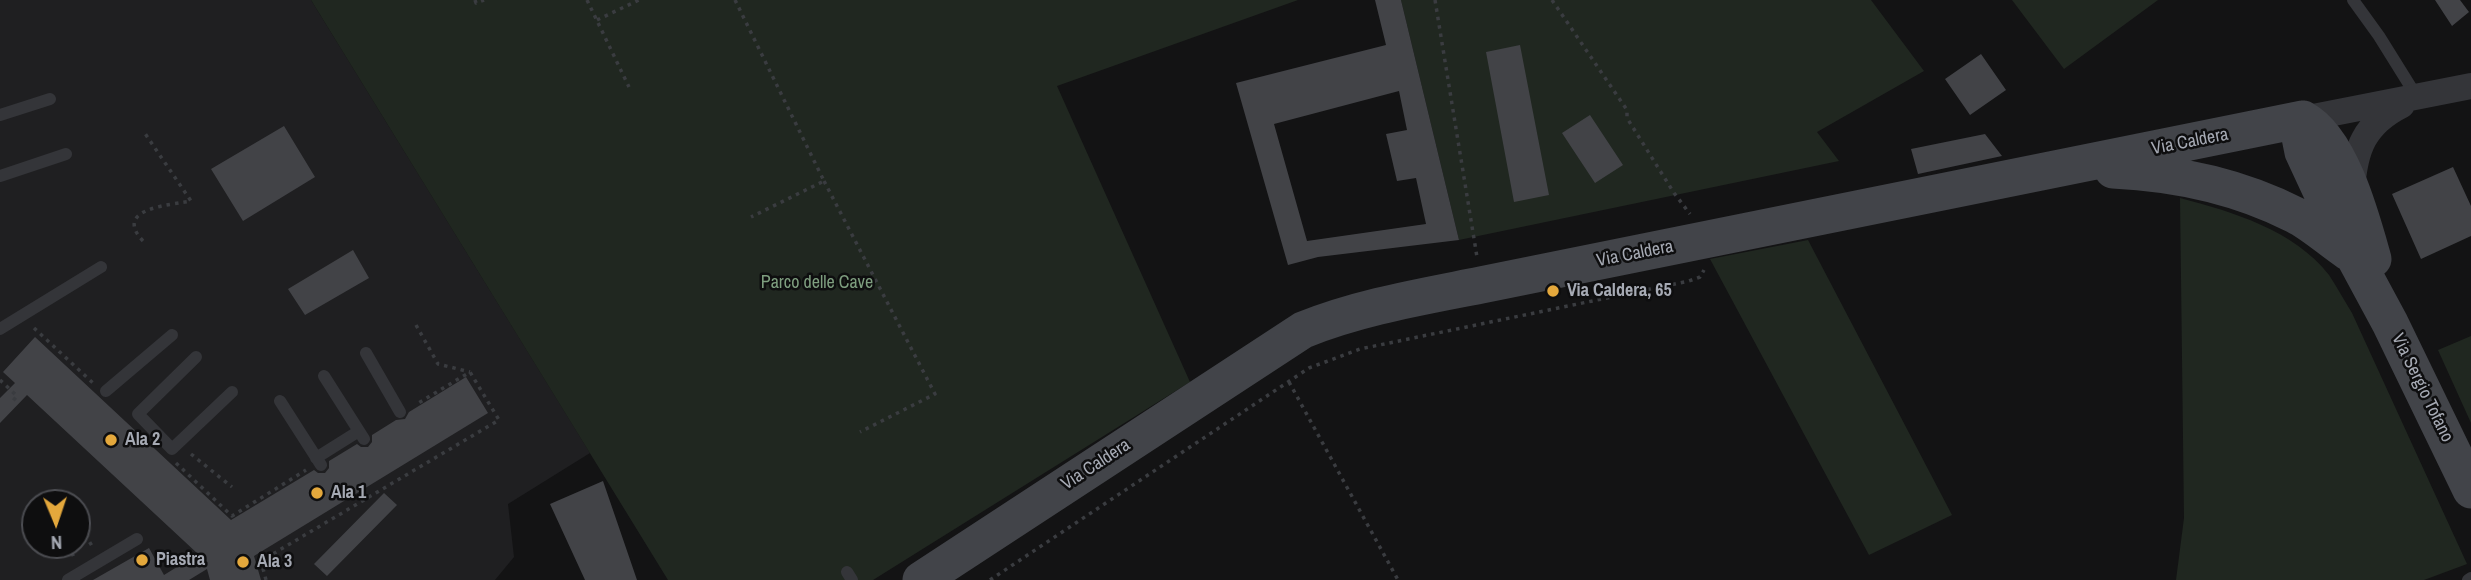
<!DOCTYPE html>
<style>
body{margin:0}
#map{position:relative;width:2471px;height:580px;overflow:hidden;background:#131314;font-family:"Archivo Narrow",sans-serif}
canvas{display:block}
.north{position:absolute;left:21px;top:489px;width:70px;height:70px;box-sizing:border-box;background:#0e0e0f;border:2px solid #4b4c51;border-radius:50%;rotate:178deg;font-size:19px;font-weight:700;line-height:28px;text-align:center;color:#a6aab4}
.north::after{content:'';display:block;margin:auto;width:24px;height:32px;background:#e4a83c;clip-path:polygon(50% 0,100% 100%,50% 72%,0 100%)}
</style>
<div id="map">
<canvas width="2471" height="580"></canvas>
<div class="north">N</div>
</div>
<script>
const ctx = document.querySelector('canvas').getContext('2d');
ctx.lineJoin = 'round';
function paint(path, color) {
  ctx.fillStyle = color;
  ctx.fill(path, 'evenodd');
}
function stroke(path, color, width, dash) {
  ctx.strokeStyle = color;
  ctx.lineWidth = width;
  ctx.lineCap = dash ? 'butt' : 'round';
  ctx.setLineDash(dash || []);
  ctx.stroke(path);
}
function write(font, color, halo, rows, align = 'center') {
  ctx.font = font + ' "Archivo Narrow",sans-serif';
  ctx.lineWidth = 5;
  ctx.setLineDash([]);
  ctx.textBaseline = 'middle';
  ctx.strokeStyle = halo;
  ctx.fillStyle = color;
  for (const [text, x, y, turn = 0] of rows) {
    ctx.save();
    ctx.translate(x, y);
    ctx.rotate((+turn || 0) * Math.PI / 180);
    ctx.textAlign = isNaN(turn) ? turn : align;
    if (halo) ctx.strokeText(text, 0, 0);
    ctx.fillText(text, 0, 0);
    ctx.restore();
  }
}
paint(new Path2D(`
 M 0,0 L 311,0 L 590,453 L 508,504 L 514,557 L 495,580 L 0,580 ZM 35,503 L 77,503 L 77,545 L 35,545 Z`), '#1f1f21');
paint(new Path2D(`
 M 311,0 L 1298,0 L 1057,86 L 1190,382 L 873,580 L 668,580 Z
 M 1401,0 L 1871,0 L 1924,71 L 1817,132 L 1839,161 L 1459,240 Z
 M 2012,0 L 2158,0 L 2064,69 Z
 M 2180,198 C 2233,212 2294,230 2329,275 C 2337,287 2344,300 2352,313 L 2467,564 L 2424,580 L 2176,580 L 2184,518 Z
 M 1808,240 L 1952,515 L 1869,555 L 1710,259 Z
 M 2471,336 L 2471,423 L 2438,350 Z`), '#202720');
paint(new Path2D(`
 M 1375,0 L 1401,0 L 1459,240 L 1318,257 L 1288,265 L 1236,83 L 1386,45 ZM 1399,91 L 1407,130 L 1386,134 L 1397,181 L 1416,178 L 1426,224 L 1307,241 L 1274,124 Z
 M 2435,0 L 2460,0 L 2469,12 L 2452,26 Z
 M 1520,45 L 1549,195 L 1514,202 L 1486,52 Z
 M 1981,54 L 2006,90 L 1970,115 L 1945,79 Z
 M 1590,115 L 1623,165 L 1595,183 L 1562,133 Z
 M 284,126 L 315,177 L 243,221 L 211,169 Z
 M 1985,134 L 2002,156 L 1918,174 L 1911,149 Z
 M 2453,167 L 2471,206 L 2471,236 L 2421,259 L 2392,194 Z
 M 353,250 L 369,278 L 305,315 L 288,289 Z
 M 35,337 L 231,520 L 314,470 L 318,473 L 325,473 L 329,468 L 329,461 L 357,444 L 361,447 L 368,447 L 372,442 L 372,435 L 396,420 L 405,419 L 409,412 L 466,377 L 488,413 L 254,556 L 261,580 L 210,580 L 207,569 L 189,580 L 93,580 L 149,548 L 164,575 L 198,554 L 27,395 L 0,423 L 0,398 L 15,383 L 3,372 Z
 M 603,481 L 637,580 L 585,580 L 550,504 Z
 M 384,493 L 397,505 L 327,576 L 314,564 Z`), '#424347');
stroke(new Path2D(`
 M 475,0 L 476,3 L 484,0
 M 587,0 L 629,87
 M 735,0 L 824,181 L 751,217
 M 1435,0 L 1477,257
 M 1552,0 L 1627,110 L 1627,118 L 1674,193 L 1690,214
 M 597,20 L 639,0
 M 824,181 L 935,394 L 860,432
 M 143,241 C 112,208 171,205 191,201 L 144,132
 M 416,325 L 438,364 L 470,372
 M 34,328 L 93,383
 M 0,380 L 17,396 L 12,402
 M 1289,382 L 1398,580
 M 191,454 L 232,487
 M 176,463 L 232,516 L 306,470
 M 77,528 L 83,537
 M 77,540 L 86,536 L 92,546
 M 69,545 L 74,558
 M 266,580 L 261,561 L 499,420 L 470,372 L 415,405
 M 990,580 L 1309,368 L 1360,349 L 1689,281 L 1700,277 L 1704,270`), '#3a3c40', 3.5, [3.5, 5]);
stroke(new Path2D(`
 M 2353,0 L 2379,36 L 2417,97
 M 0,115 L 50,99
 M 0,176 L 66,154
 M 0,329 L 101,267
 M 366,353 L 400,412
 M 196,357 L 138,414 L 172,449 L 232,392
 M 324,376 L 364,439
 M 106,391 L 172,335
 M 280,401 L 321,465
 M 316,458 L 359,431
 M 847,572 L 852,580
 M 68,580 L 137,539
 M 2468,580 L 2471,578`), '#343539', 12);
stroke(new Path2D(`
 M 2303,119 L 2471,86
 M 2352,189 C 2355,149 2364,124 2402,105`), '#343539', 26);
stroke(new Path2D(`
 M 2303,119 L 2299,132 L 2303,152 L 2335,221 L 2390,323 L 2471,490
 M 2303,119 C 2341,139 2362,220 2373,259
 M 2113,170 C 2176,173 2238,186 2295,215 C 2313,224 2330,240 2348,252
 M 921,580 L 1303,330 C 1360,307 1421,297 1481,285 L 2303,119`), '#424449', 37);
for (const [x, y, r, color] of [
 [1553,291,7,"#e4a83c"],
 [111,440,7,"#e4a83c"],
 [317,493,7,"#e4a83c"],
 [142,560,7,"#e4a83c"],
 [243,562,7,"#e4a83c"]
]) {
  const dot = new Path2D();
  dot.arc(x, y, r, 0, 2 * Math.PI);
  ctx.fillStyle = color;
  ctx.fill(dot);
  stroke(dot, '#0e0e0f', 2.5);
}
write('18px', '#a6aab4', '#0e0e0f', [
 ["Via Caldera",2190,142,-11],
 ["Via Caldera",1635,254,-11],
 ["Via Sergio Tofano",2422,388,64],
 ["Via Caldera",1096,465,-33]
]);
write('18px', '#7e9e7f', '#0e0e0f', [
 ["Parco delle Cave",817,283]
]);
write('bold 18px', '#a6aab4', '#0e0e0f', [
 ["Via Caldera, 65",1567,291],
 ["Ala 2",125,440],
 ["Ala 1",331,493],
 ["Piastra",156,560],
 ["Ala 3",257,562]
], 'left');
</script>
